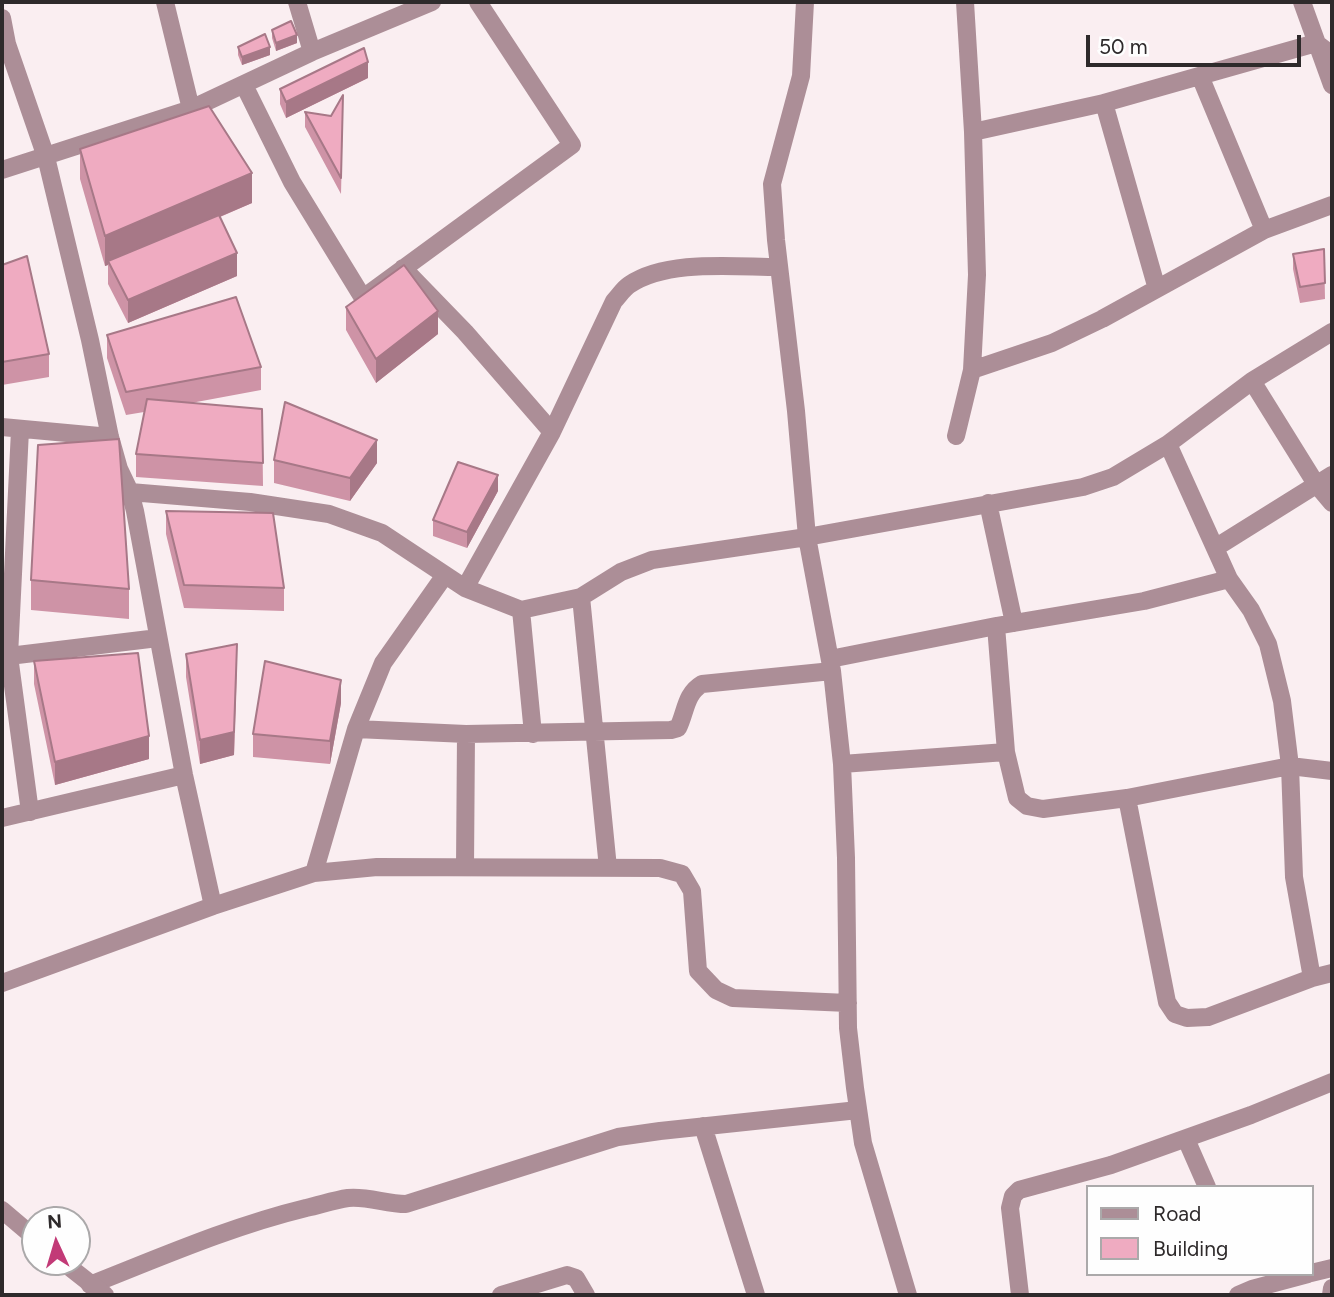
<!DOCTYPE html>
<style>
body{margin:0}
#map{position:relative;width:1334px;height:1297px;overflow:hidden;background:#faeef1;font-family:Figtree,sans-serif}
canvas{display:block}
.frame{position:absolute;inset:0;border:4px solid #2e2a2b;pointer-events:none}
.legend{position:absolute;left:1086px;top:1185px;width:228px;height:91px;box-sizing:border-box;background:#fefefe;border:2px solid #aba9aa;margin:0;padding:9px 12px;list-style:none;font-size:21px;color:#2e2a2b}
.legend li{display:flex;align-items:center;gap:14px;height:35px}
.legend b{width:35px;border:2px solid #aba9aa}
.north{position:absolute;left:21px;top:1206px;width:70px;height:70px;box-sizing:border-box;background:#fefefe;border:2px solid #aba9aa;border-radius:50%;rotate:356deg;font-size:19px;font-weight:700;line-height:28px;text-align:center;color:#2e2a2b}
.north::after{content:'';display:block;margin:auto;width:24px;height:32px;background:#c23a77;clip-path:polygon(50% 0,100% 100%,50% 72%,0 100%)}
.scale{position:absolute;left:1086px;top:35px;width:215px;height:32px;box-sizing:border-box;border:4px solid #2e2a2b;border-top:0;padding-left:9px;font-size:21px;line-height:24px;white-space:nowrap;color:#2e2a2b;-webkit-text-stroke:5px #fefefe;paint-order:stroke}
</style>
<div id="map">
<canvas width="1334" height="1297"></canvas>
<div class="frame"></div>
<ul class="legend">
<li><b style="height:9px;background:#ac8e97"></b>Road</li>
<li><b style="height:19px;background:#efabc1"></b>Building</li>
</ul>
<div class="north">N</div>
<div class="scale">50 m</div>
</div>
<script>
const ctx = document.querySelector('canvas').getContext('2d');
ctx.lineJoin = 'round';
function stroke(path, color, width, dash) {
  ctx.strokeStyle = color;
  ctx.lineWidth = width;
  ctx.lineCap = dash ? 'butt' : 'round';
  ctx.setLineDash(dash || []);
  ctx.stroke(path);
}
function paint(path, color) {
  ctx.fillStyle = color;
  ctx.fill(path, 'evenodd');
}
stroke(new Path2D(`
 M 165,2 L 191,109
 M 297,2 L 312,52
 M 805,2 L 801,76 L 772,184 L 776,240 L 796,411 L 807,537 L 832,671 L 842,764 L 846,858 L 848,1028 L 855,1088 L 863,1143 L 908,1295
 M 1302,2 L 1332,85
 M 2,18 L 7,44 L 46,157 L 90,340 L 110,437 L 119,469 L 130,492 L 135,511 L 184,775 L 213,906
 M 1200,76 L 1264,230
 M 244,85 L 292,182 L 363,298 L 572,145 L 478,2
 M 1104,103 L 1157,289
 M 973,132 L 1104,103 L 1316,43 L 1332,55
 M 2,170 L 191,109 L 312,52 L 432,2
 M 403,268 L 465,332 L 552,432 L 614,301 C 619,296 623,289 629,285 C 667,259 734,267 779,267
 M 972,370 L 1052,343 L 1102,319 L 1264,230 L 1332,205
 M 1252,381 L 1316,484 L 1332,503
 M 2,427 L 110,437
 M 20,430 L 9,656 L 30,812
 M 956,436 L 972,370 L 977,275 L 973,132 L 965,2
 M 1168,444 L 1229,579 L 1251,610 L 1268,644 L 1282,701 L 1290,766 L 1294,877 L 1312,978
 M 130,492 L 250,502 L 329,514 L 382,533 L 465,588 L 521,610 L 581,597 L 621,572 L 652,560 L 807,537 L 1083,487 L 1113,477 L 1168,444 L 1252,381 L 1332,332
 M 988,503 L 1014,623
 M 1215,548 L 1332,475
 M 465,588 L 552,432
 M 581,597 L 608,868
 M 521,610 L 533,734
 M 996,626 L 1006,752
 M 9,656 L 158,638
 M 830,659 L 996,626 L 1144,601 L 1229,579
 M 356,729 L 466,734 L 671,730 L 678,728 C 686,712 685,694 702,684 L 832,671
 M 842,764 L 1006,752 L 1017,798 L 1027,806 L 1043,809 L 1127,798 L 1290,766 L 1332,771
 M 1127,798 L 1167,1002 L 1175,1014 L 1187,1018 L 1208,1017 L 1312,978 L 1332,973
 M 2,818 L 184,775
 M 465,867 L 466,734
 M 314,873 L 356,729 L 383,663 L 445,575
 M 2,983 L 213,906 L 314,873 L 377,867 L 660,868 L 682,874 L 692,891 L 698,971 L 716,990 L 733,998 L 848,1003
 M 703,1126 L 756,1295
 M 1186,1139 L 1207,1187
 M 1311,1273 L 1332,1268
 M 90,1285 C 161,1257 232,1226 306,1208 C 320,1205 334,1200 348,1198 C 368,1196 386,1204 406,1204 L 618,1137 L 660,1131 L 858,1110
 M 501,1295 L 567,1275 L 576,1278 L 586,1295
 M 1020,1295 L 1010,1208 L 1013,1196 L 1019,1190 L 1111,1165 L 1251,1115 L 1332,1082
 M 1238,1295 L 1252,1289 L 1308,1274
 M 1331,1295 L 1332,1288`), '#ac8e97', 18);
stroke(new Path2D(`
 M 2,1210 L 35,1238
 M 63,1262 L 105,1295`), '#ac8e97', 18);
paint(new Path2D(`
 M 272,30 L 297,43 L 276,51 L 272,38 Z
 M 238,47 L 270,55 L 242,65 L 238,55 Z
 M 368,78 L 286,118 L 280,104 L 280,89 Z
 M 343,110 L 341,194 L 305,127 L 305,112 L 331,116 Z
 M 80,149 L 252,203 L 220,217 L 237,276 L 128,323 L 108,284 L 108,265 L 105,266 L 80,179 Z
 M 1324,249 L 1325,299 L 1300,303 L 1293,269 L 1293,254 Z
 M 2,265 L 49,354 L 49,377 L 2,385 Z
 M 346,307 L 438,334 L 376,383 L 346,330 Z
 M 107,335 L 261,367 L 261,390 L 191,403 L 262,409 L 263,486 L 136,477 L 136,454 L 144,412 L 126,415 L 107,358 Z
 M 274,460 L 377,463 L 350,501 L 274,483 Z
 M 498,491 L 467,548 L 433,536 L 433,520 Z
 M 166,511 L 284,588 L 284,611 L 184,608 L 166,534 Z
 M 31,580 L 129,589 L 129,619 L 31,610 Z
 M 186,654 L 237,667 L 234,755 L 200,764 L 186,677 Z
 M 34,661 L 149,759 L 55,785 L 34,684 Z
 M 341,703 L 330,764 L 253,757 L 253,734 Z`), '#ce93a6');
paint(new Path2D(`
 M 297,35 L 297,43 L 276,51 L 276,43 Z
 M 270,47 L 270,55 L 242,65 L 242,57 Z
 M 368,62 L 368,78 L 286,118 L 286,102 Z
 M 252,173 L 252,203 L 109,264 L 108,261 L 108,265 L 105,266 L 105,236 Z
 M 237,253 L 237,276 L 128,323 L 128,300 Z
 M 438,311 L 438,334 L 376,383 L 376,359 Z
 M 377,440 L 377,463 L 350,501 L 350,478 Z
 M 498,475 L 498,491 L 467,548 L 467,532 Z
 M 237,644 L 234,755 L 200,764 L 200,740 Z
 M 341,680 L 341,703 L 330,764 L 330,741 Z
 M 149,736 L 149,759 L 55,785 L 55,762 Z`), '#a77887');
const building = new Path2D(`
 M 291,21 L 297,35 L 276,43 L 272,30 Z
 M 265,34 L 270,47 L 242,57 L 238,47 Z
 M 364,48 L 368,62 L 286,102 L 280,89 Z
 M 343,95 L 341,178 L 305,112 L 331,116 Z
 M 209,106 L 252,173 L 105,236 L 80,149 Z
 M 219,215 L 237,253 L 128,300 L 108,261 Z
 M 1324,249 L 1325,283 L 1300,287 L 1293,254 Z
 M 27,256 L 49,354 L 2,362 L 2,265 Z
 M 404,265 L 438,311 L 376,359 L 346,307 Z
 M 236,297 L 261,367 L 126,392 L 107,335 Z
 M 147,399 L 262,409 L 263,463 L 136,454 Z
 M 285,402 L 377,440 L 350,478 L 274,460 Z
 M 119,439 L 129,589 L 31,580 L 38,445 Z
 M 458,462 L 498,475 L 467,532 L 433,520 Z
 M 166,511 L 273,513 L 284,588 L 184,585 Z
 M 237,644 L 234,732 L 200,740 L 186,654 Z
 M 138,653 L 149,736 L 55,762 L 34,661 Z
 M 265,661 L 341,680 L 330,741 L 253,734 Z`);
paint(building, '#efabc1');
stroke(building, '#a77887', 2);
</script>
